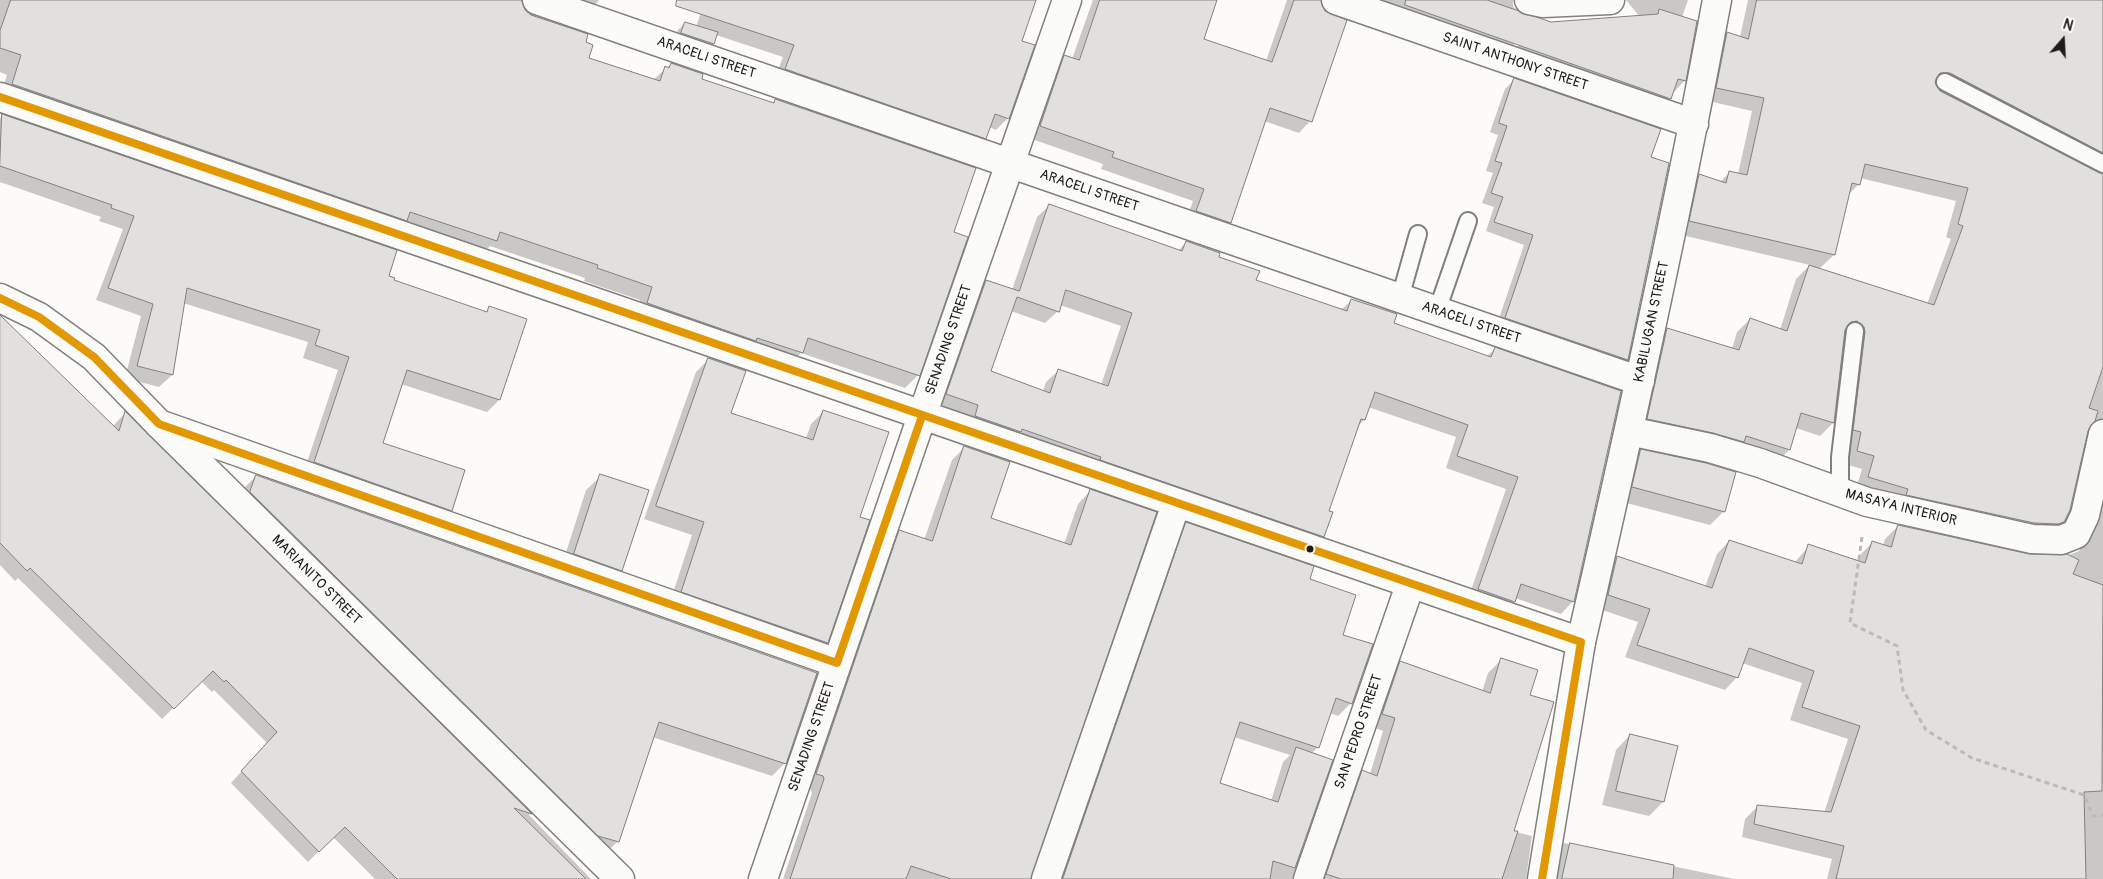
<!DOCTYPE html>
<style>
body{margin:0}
#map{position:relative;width:2103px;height:879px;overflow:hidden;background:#fcfbf8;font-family:Pangolin,sans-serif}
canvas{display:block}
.north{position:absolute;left:2038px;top:15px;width:50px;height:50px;-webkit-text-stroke:4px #fdfcf7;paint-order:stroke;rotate:19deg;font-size:14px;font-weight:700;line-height:20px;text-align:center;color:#1c1c1c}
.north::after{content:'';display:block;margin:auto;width:18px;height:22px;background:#1c1c1c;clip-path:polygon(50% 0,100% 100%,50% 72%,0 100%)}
</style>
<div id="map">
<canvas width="2103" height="879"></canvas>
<div class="north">N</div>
</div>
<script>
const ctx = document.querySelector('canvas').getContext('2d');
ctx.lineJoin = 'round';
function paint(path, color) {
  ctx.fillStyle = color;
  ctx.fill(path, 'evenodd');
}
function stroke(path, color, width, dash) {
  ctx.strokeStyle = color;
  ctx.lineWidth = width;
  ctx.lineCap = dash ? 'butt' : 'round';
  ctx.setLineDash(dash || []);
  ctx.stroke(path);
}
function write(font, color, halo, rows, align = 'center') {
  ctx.font = font + ' Pangolin,sans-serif';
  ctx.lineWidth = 4;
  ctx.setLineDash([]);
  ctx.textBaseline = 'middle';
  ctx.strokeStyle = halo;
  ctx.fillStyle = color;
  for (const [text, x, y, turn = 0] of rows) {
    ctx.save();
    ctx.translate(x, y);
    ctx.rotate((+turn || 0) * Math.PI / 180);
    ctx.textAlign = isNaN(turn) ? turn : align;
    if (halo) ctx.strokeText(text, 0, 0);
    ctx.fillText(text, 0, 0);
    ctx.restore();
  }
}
paint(new Path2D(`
 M 0,0 L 521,0 L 525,12 L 587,35 L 584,43 L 587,59 L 653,80 L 671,64 L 700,80 L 772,104 L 775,100 L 952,233 L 918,375 L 905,388 L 801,353 L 789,365 L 635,316 L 640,300 L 584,281 L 585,278 L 490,246 L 483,253 L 0,96 L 7,75 L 0,72 Z
 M 530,0 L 599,0 L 584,17 Z
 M 705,0 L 1035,0 L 1021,42 L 1008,118 L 996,130 L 989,127 L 985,138 L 973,150 L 774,81 L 783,57 L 716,35 L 713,44 L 706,51 L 675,40 L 678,30 L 685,23 L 696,27 Z
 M 1093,0 L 1216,0 L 1202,39 L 1266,61 L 1287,0 L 1320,0 L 1310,121 L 1299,133 L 1264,121 L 1229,222 L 1218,234 L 1185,223 L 1193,201 L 1101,169 L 1103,164 L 1029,138 L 1053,68 L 1065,57 L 1072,59 Z
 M 1357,0 L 1513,0 L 1513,6 L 1518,13 L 1515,43 L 1503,55 Z
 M 1626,0 L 1688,0 L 1682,17 L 1685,80 L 1658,110 L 1513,60 L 1521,37 L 1640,17 Z
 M 1748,0 L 2103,0 L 2103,439 L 2093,431 L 2088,431 L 2069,509 L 2063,521 L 2050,534 L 1856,489 L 1862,469 L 1845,464 L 1849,336 L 1843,334 L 1833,423 L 1820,436 L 1796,428 L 1789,450 L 1776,463 L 1635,432 L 1655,342 L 1667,329 L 1732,349 L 1737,332 L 1750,319 L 1780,330 L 1796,279 L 1810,265 L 1677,234 L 1687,188 L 1699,175 L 1720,182 L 1730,172 L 1738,174 L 1752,111 L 1704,100 L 1714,46 L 1727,33 L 1740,37 ZM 1935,85 L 2095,168 L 2099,175 L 1940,92 ZM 1860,178 L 1956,201 L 1946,237 L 1951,239 L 1927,304 L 1819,269 L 1834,255 L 1847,196 L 1859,184 Z
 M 1514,80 L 1649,158 L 1668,164 L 1627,360 L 1617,369 L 1496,327 L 1524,245 L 1486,231 L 1494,207 L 1482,203 L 1493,173 L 1486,171 L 1498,135 L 1490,132 L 1505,89 Z
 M 2,116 L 387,276 L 393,281 L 485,313 L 489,308 L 499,400 L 487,412 L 401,384 L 382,443 L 450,510 L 438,522 L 303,474 L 338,370 L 303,358 L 308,342 L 183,303 L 172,375 L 159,387 L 125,378 L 141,316 L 96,300 L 123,229 L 99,221 L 101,217 L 0,182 L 0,118 Z
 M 1050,205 L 1178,251 L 1186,242 L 1217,257 L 1255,281 L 1341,310 L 1352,300 L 1393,324 L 1487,356 L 1495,349 L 1573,601 L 1561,614 L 1515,598 L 1501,614 L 1467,602 L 1506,489 L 1446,468 L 1456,437 L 1368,407 L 1364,420 L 1357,427 L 1327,511 L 1323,536 L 1311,549 L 935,406 L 974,293 L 986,281 L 1012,290 L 1037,217 ZM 1060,305 L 1121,326 L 1101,385 L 1059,370 L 1046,382 L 1043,391 L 990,372 L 1011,311 L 1045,323 L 1058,311 Z
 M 0,318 L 113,426 L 125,413 L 530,814 L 529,815 L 591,879 L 375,879 L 333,837 L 308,862 L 231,783 L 267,743 L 214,690 L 212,692 L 201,681 L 162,719 L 18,578 L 15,581 L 0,565 Z
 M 709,359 L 729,414 L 806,438 L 811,424 L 824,411 L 859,518 L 826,642 L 813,656 L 669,605 L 692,535 L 644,519 L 696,372 Z
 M 965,447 L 990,519 L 1064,544 L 1078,504 L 1090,491 L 1030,879 L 783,879 L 812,793 L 810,788 L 804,786 L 887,544 L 900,532 L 924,540 L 952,460 Z
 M 1641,451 L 1724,511 L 1710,525 L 1619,501 L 1627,465 Z
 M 2103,464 L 2103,879 L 1827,879 L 1832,859 L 1742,837 L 1745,819 L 1758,806 L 1824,813 L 1848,739 L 1790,720 L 1802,683 L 1742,663 L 1737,677 L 1725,690 L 1625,657 L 1638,622 L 1596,608 L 1604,570 L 1617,558 L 1705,587 L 1717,554 L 1729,541 L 1795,562 L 1809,546 L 1857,562 L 1859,556 L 1872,543 L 1883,546 L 1885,539 L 1898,526 L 2028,556 L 2067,556 L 2079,551 L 2087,536 Z
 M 256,476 L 785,763 L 772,776 L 652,737 L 617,842 L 604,855 L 243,489 Z
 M 601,476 L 621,570 L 607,584 L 561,568 L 586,490 Z
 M 1186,524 L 1308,580 L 1341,635 L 1351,703 L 1338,716 L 1330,713 L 1318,747 L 1311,754 L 1331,761 L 1292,879 L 1055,879 L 1174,537 ZM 1234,737 L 1290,755 L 1283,762 L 1271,801 L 1219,784 Z
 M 1501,660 L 1528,696 L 1512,831 L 1532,836 L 1526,879 L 1317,879 L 1350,785 L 1363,772 L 1370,774 L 1383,731 L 1370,726 L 1388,675 L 1401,662 L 1482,692 L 1488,673 Z
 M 1630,735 L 1677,747 L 1663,802 L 1649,816 L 1602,805 L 1616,750 Z
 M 1564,843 L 1734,879 L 1547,879 L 1552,856 Z`), '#0003');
const building = new Path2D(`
 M 11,0 L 522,0 L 525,10 L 531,15 L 588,34 L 586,42 L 593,45 L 589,58 L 660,81 L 665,66 L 669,68 L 671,63 L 703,74 L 702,79 L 774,103 L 775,99 L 976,168 L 954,232 L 968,237 L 920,376 L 808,338 L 803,353 L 757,338 L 756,341 L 647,303 L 652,287 L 597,268 L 598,265 L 500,232 L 497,241 L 410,212 L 407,221 L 12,84 L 21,55 L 0,48 L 0,31 Z
 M 677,0 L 1036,0 L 1022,41 L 1035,45 L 1009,119 L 995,114 L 986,139 L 785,69 L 794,45 L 676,6 Z
 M 1100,0 L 1217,0 L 1204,39 L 1272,62 L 1294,0 L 1321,0 L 1325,11 L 1347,20 L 1312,122 L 1270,108 L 1231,223 L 1196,211 L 1204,189 L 1112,157 L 1114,152 L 1040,126 L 1064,55 L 1079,60 Z
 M 1406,0 L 1487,0 L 1551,22 L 1658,14 L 1659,9 L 1697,21 L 1686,81 L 1678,79 L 1671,99 L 1405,5 Z
 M 1757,0 L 2103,0 L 2103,153 L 1950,73 L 1940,73 L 1935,82 L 1940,91 L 2103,174 L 2103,367 L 2089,408 L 2098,411 L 2095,421 L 2088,431 L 2070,510 L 2064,522 L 2058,524 L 2034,523 L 1906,495 L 1908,489 L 1868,477 L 1874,456 L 1857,451 L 1861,432 L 1853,430 L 1865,332 L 1864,327 L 1857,321 L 1851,322 L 1845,330 L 1834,423 L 1801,413 L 1790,450 L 1746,436 L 1744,442 L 1713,433 L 1647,419 L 1667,328 L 1739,350 L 1750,318 L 1787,331 L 1809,265 L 1934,305 L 1963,226 L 1958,224 L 1968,188 L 1865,164 L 1860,185 L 1852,183 L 1835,255 L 1689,221 L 1699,174 L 1726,183 L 1729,171 L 1747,175 L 1764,98 L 1716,88 L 1727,32 L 1748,39 Z
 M 685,22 L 718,32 L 714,44 L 681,33 Z
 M 1514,78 L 1661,129 L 1651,157 L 1669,163 L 1628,360 L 1505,318 L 1533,235 L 1494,222 L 1503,197 L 1491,193 L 1502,163 L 1495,161 L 1507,126 L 1499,123 Z
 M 2,114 L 397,250 L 389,276 L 395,278 L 394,280 L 487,312 L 489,306 L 527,319 L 500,400 L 407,370 L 383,443 L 465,470 L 452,511 L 314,462 L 349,357 L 315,345 L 320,330 L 187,288 L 173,375 L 137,366 L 153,304 L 108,288 L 134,216 L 111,208 L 112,205 L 0,166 Z
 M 1049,204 L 1182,251 L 1186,241 L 1220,253 L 1219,257 L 1260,271 L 1256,280 L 1347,311 L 1351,299 L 1397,314 L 1394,323 L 1491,357 L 1495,347 L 1621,391 L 1574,602 L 1521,584 L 1515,602 L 1478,589 L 1518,477 L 1457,456 L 1468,425 L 1375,392 L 1365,420 L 1361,419 L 1329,511 L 1333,512 L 1324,537 L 1100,460 L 1101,457 L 1022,429 L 1021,432 L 975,416 L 978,405 L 946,394 L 986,280 L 1019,291 ZM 1066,290 L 1132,313 L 1108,386 L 1058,369 L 1050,393 L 991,371 L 1017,297 L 1059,312 Z
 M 0,315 L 119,431 L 125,411 L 532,814 L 514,808 L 586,879 L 397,879 L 345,827 L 319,852 L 241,771 L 277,732 L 226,680 L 224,682 L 213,671 L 174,709 L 30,568 L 27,571 L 0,543 Z
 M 708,358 L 746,371 L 731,413 L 813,440 L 823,410 L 889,432 L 860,517 L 870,520 L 828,643 L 681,592 L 704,522 L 656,506 Z
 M 964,446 L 1010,462 L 991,518 L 1071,545 L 1090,489 L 1157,512 L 1031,879 L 951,879 L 911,866 L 906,879 L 790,879 L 824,779 L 823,776 L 816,774 L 899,530 L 932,541 Z
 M 1641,449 L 1706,463 L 1736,472 L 1725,512 L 1632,487 Z
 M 600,474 L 649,490 L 622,571 L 574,554 Z
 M 256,475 L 817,673 L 786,764 L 659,722 L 619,842 L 598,836 L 250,492 Z
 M 1186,522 L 1314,566 L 1310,579 L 1356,595 L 1343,635 L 1373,644 L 1352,704 L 1336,698 L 1319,748 L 1240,722 L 1220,783 L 1278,802 L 1296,747 L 1333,760 L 1295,868 L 1273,861 L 1270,879 L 1063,879 Z
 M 1898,525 L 2029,554 L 2067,554 L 2079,560 L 2073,574 L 2103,585 L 2102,791 L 2084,792 L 2086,879 L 1836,879 L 1844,846 L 1754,824 L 1757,805 L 1831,812 L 1860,726 L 1802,707 L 1814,671 L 1749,648 L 1738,678 L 1637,645 L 1650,609 L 1608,595 L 1617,556 L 1712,588 L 1729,540 L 1802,564 L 1808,544 L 1865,563 L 1872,541 L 1891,547 Z
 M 1501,658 L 1538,670 L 1530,695 L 1554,702 L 1514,831 L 1518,831 L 1502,879 L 1341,879 L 1326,874 L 1362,770 L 1377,776 L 1395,718 L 1382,714 L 1400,661 L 1490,693 Z
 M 1630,734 L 1678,746 L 1664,802 L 1616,791 Z
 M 1570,843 L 1674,865 L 1673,879 L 1562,879 Z`);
paint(building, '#e1e0de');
stroke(building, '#81807f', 1);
const service = new Path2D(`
 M 1945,82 L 2103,164
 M 1400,298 L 1418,234
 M 1437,311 L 1468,221
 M 1840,493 L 1840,457 L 1855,331`);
const minor = new Path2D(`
 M 537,0 L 1640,381
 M 1336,0 L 1694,124
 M 1529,0 L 1543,3 L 1610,0
 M 922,416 L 1067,0
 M 159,424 L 620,879
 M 1629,431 L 1710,448 L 1760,463 L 1867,502 L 2032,539 L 2061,540 L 2076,534 L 2085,515 L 2103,434
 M 1581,642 C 1630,429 1677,215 1717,0
 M 1046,879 L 1176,504
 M 1308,879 L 1410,585`);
const tertiary = new Path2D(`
 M 0,97 L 1581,642 L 1542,879
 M 0,298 L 39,317 L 94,357 L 159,424 L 837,663
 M 763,879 L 922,416`);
stroke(service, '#81807f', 20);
stroke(minor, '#81807f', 31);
stroke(tertiary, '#81807f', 31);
stroke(new Path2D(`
 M 1862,537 L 1850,623 L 1897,646 L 1903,690 L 1926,730 L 1972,758 L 2084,795 L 2093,816 L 2103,815`), '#bbbab8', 3, [5, 4]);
stroke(service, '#fbfbf9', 16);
stroke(minor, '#fbfbf9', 28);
stroke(tertiary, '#fbfbf9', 28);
stroke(new Path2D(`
 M 0,97 L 1581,642
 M 0,298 L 39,317 L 94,357 L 159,424 L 837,663 L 922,416
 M 1542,879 L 1581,642`), '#e19803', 8);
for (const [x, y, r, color] of [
 [1310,549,4.5,"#1c1c1c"]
]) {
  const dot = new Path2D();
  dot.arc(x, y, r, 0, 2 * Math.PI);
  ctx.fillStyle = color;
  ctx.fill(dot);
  stroke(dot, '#fdfcf7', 2);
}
write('14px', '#1c1c1c', '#fdfcf7', [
 ["ARACELI STREET",706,58,19],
 ["SAINT ANTHONY STREET",1515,62,19],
 ["ARACELI STREET",1089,191,19],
 ["KABILUGAN STREET",1652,322,-78],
 ["ARACELI STREET",1471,323,19],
 ["SENADING STREET",949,340,-71],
 ["MASAYA INTERIOR",1901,508,14],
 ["MARIANITO STREET",316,580,45],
 ["SAN PEDRO STREET",1359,732,-71],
 ["SENADING STREET",812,737,-71]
]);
</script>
